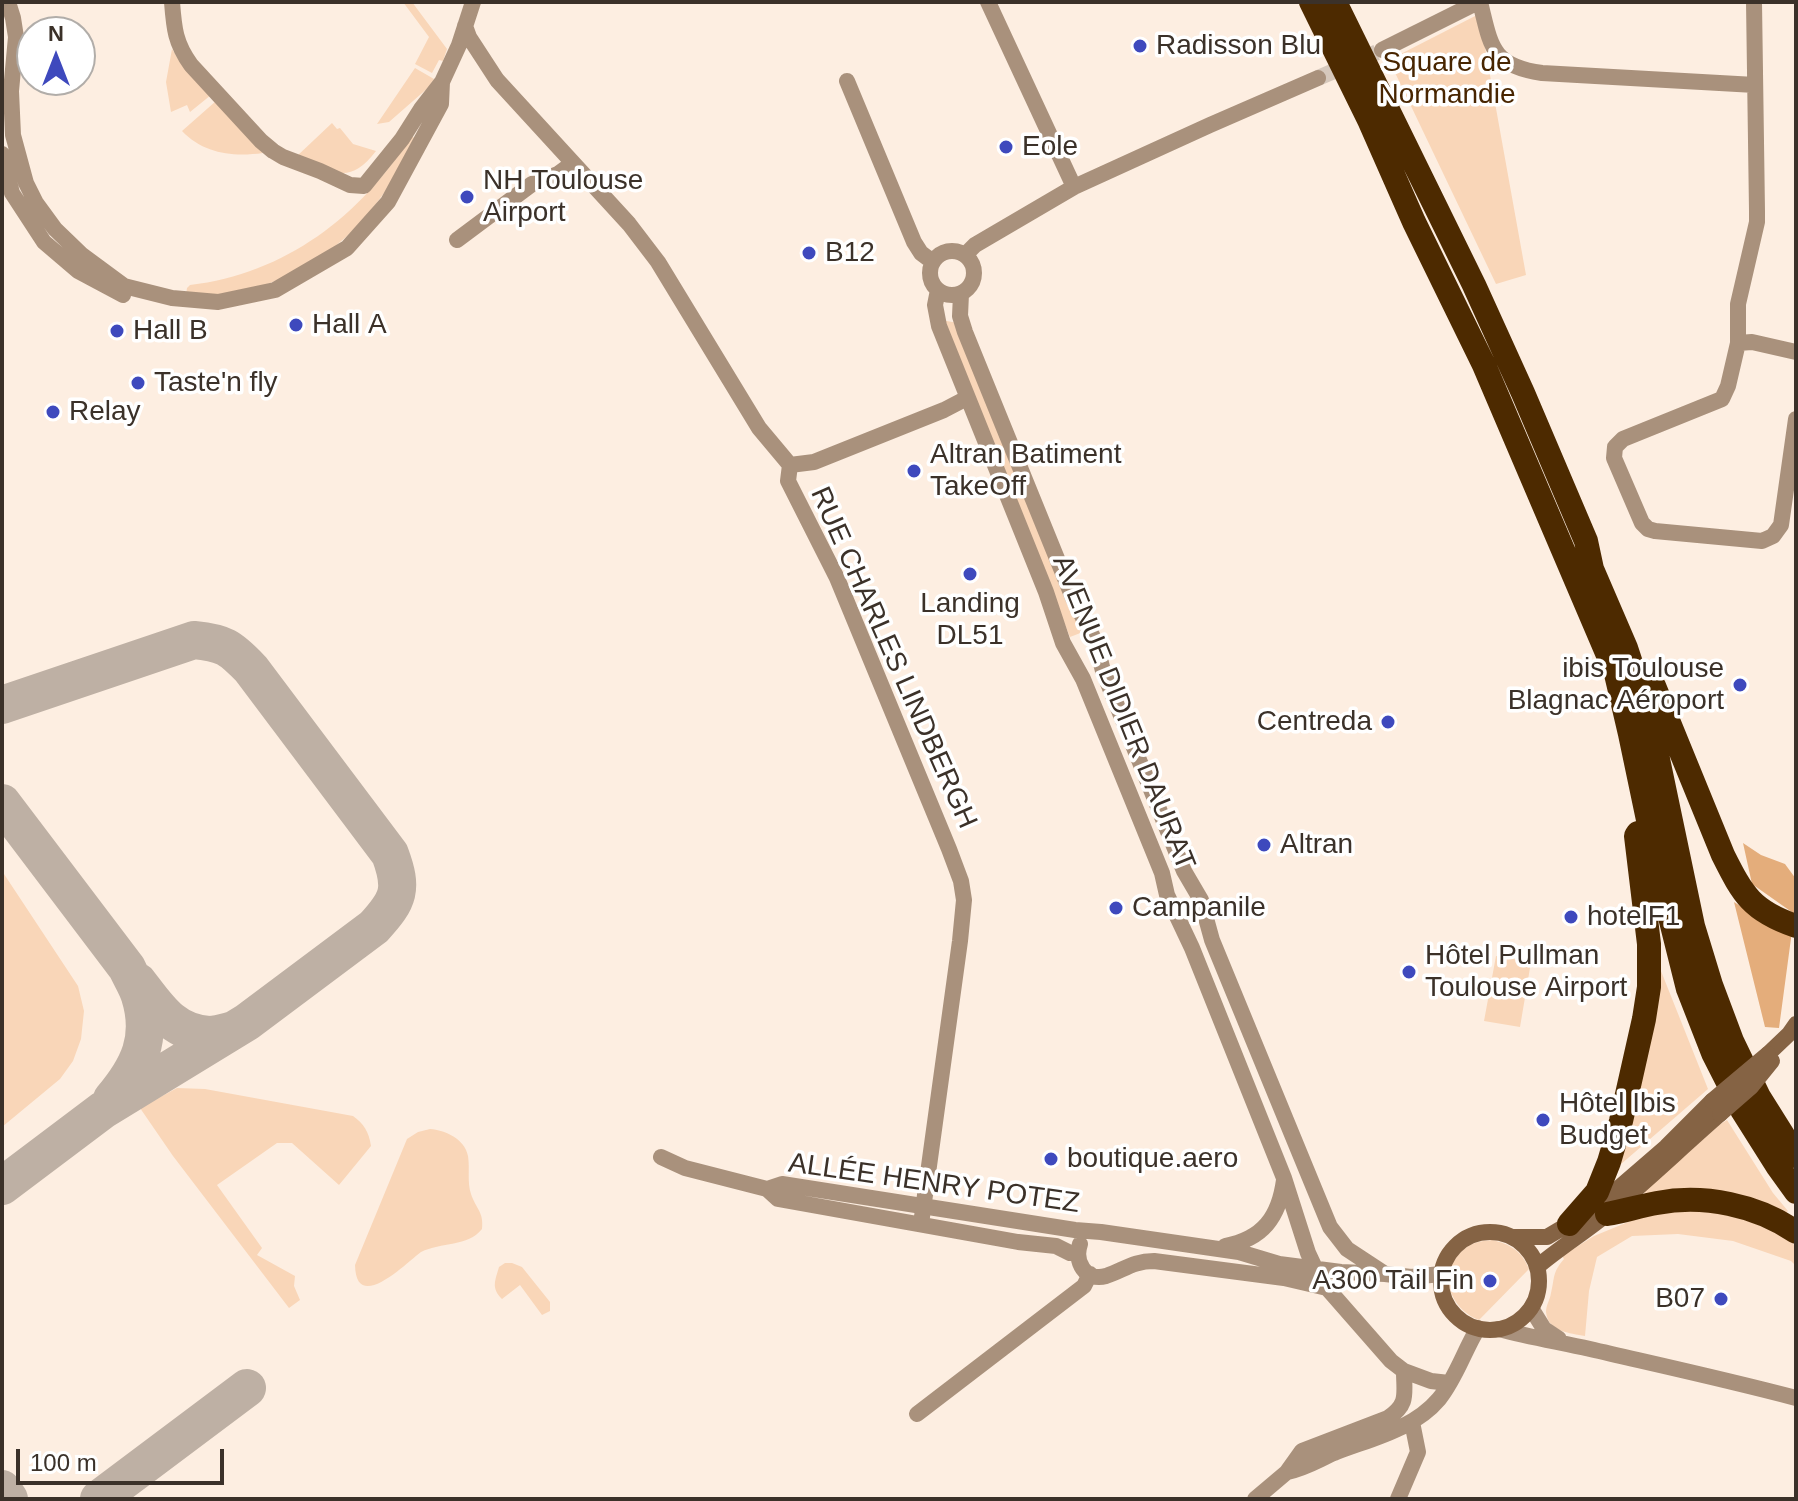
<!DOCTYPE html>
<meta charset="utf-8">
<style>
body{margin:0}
#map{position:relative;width:1798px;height:1501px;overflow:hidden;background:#fdeee1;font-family:Arial,sans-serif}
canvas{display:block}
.frame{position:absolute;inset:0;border:4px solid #3b3129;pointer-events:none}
.north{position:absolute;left:16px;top:16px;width:80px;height:80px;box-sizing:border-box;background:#fff;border:2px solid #b1ada9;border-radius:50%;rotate:0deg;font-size:22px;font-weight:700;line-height:32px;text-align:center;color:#3b3129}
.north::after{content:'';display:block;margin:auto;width:28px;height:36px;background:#3e49bd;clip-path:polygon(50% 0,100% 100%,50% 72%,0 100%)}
.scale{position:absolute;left:16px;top:1449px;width:208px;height:36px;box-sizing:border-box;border:4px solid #3b3129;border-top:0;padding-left:10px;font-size:24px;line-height:28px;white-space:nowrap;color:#3b3129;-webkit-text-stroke:6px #fff;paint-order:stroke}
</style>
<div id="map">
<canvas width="1798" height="1501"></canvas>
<div class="frame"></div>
<div class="north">N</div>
<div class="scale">100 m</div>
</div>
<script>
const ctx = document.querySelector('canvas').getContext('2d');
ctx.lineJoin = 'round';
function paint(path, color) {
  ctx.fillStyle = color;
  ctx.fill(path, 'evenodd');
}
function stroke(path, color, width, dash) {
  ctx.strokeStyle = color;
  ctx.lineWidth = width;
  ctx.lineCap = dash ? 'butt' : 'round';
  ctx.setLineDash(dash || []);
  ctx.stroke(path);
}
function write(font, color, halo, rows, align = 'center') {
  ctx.font = font + ' Arial,sans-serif';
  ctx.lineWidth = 7;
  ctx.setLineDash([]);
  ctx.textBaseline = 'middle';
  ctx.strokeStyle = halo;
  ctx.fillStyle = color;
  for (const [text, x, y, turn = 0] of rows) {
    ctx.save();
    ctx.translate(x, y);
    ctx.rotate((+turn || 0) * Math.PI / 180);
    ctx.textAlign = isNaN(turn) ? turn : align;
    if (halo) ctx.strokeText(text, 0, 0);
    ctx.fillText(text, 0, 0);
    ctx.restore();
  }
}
paint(new Path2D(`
 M 403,2 L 412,2 L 447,49 L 443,61 L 439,60 L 432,73 L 415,64 L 429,37 Z
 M 1479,14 L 1526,275 L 1496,284 L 1389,60 Z
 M 172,49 L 182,65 L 211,95 L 190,112 L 187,105 L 171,112 L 166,82 Z
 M 415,68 L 434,79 L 429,87 L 389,122 L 377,124 Z
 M 216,101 L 263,153 C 233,157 204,154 182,131 Z
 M 332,123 L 337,129 L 340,128 L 353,144 L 376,151 C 349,187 332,171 296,157 Z
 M 411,136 L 418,140 C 401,168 384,196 362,221 C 329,258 278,286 230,294 C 216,297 200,295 186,295 L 187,288 L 190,285 C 285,274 361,216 411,136 Z
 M 941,320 L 958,323 L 1083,632 L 1070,637 Z
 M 2,871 L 78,986 L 84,1011 L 81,1039 L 73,1061 L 60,1079 L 2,1127 Z
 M 1496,956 L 1531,962 L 1520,1027 L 1484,1021 Z
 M 1659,966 L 1708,1089 L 1613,1171 Z
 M 177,1088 L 205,1089 L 353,1116 C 364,1124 369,1132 371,1146 L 339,1185 L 292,1143 L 277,1143 L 217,1185 L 262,1248 L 257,1255 L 295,1276 L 294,1286 L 300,1300 L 289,1308 L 173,1156 L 140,1108 Z
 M 1727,1120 L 1773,1193 L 1788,1211 L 1786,1213 L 1782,1209 L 1778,1211 L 1644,1195 L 1645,1191 L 1719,1125 Z
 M 430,1129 C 445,1130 465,1139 468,1156 C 470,1169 467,1182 471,1194 C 476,1209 484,1212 482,1229 C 468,1247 441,1242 421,1252 C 405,1264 356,1314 355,1265 L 407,1139 L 418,1132 Z
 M 1705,1210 C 1739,1217 1768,1225 1796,1246 L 1796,1266 L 1791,1261 L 1733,1241 L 1678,1234 L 1632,1236 L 1597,1257 L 1589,1291 L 1585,1336 C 1570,1333 1548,1332 1546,1312 C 1546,1305 1550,1300 1551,1293 C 1555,1277 1552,1273 1564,1259 L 1562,1256 L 1594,1236 L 1650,1213 Z
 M 1492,1240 C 1510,1244 1522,1251 1529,1269 L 1479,1320 C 1448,1308 1436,1269 1467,1247 C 1474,1242 1483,1241 1492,1240 Z
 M 505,1263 L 512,1263 L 522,1267 L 550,1302 L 550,1311 L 542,1315 L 520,1285 L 502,1299 C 491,1288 495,1281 499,1267 Z`), '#f9d6b8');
paint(new Path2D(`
 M 1743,843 L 1761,855 L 1785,864 L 1796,879 L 1796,915 L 1752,884 Z
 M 1734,902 L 1767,923 L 1792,931 L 1779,1028 L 1765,1027 Z`), '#e4ad7b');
stroke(new Path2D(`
 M 2,705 L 194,640 C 224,643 230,647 251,669 L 390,854 C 403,889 399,900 374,927 L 247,1022 L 103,1110 L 2,1186
 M 2,803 L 127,968 C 131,977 137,986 140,996 C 153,1038 139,1067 112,1099
 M 138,982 C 158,1008 173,1033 209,1035 C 217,1035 226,1032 234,1030
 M 2,1489 L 9,1499
 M 99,1499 L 247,1388`), '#beb0a4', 38);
stroke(new Path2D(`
 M 1318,78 L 1382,50`), '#d6c8bc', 16, [16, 8]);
stroke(new Path2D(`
 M 8,2 L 13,18 L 16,37 L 11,91 L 13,135 L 26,183 L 36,203 L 55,229 L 82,255 L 124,286 L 172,298 L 218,302 L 275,290 L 347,248 L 388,202 L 441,104 L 442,82
 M 172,2 C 174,28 175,43 191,65 L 261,141 L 273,151 L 283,157 L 320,171 L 350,185 L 364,186 L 402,139 L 421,109 L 442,82 L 459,45 L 473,2
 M 988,2 L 1074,187
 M 1480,2 C 1491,46 1491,66 1542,73 L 1755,85
 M 1754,2 L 1757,211 L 1757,222 L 1738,304 L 1738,343 L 1752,342 L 1796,352
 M 465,26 L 469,37 L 497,80 L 629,224 L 658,262 L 759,428 L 790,465
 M 1382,50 L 1478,2
 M 847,81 L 914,242 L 921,253 L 933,262
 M 2,154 L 12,193 L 44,242 L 78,271 L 123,295
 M 457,240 L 532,184 L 558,174 L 573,163
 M930 273a22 22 0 1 1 44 0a22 22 0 1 1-44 0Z
 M 965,255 L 975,245 L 1074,187 L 1210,125 L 1318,78
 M 938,290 L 935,305 L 939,326 L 1046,592 L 1063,643 L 1083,679 L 1162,873 L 1167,895 L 1192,948 L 1284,1178 L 1308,1253 L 1315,1268 L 1327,1288 L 1391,1361 L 1404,1371 L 1431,1381 L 1449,1383
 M 961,294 L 960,316 L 965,332 L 1073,598 L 1096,643 L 1103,671 L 1184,871 L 1201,900 L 1212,940 L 1330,1227 L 1347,1249 L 1385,1274
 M 1738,343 L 1728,386 L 1722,399 L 1623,439 L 1615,447 L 1614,458 L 1642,523 L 1648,529 L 1655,531 L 1762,541 L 1773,536 L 1781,525 L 1796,419
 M 790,465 L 788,481 L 837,578 L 949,849 L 961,881 L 964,900 L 960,941 L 921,1224
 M 790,465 L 814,462 L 944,410 L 967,398
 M 661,1157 L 685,1168 L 767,1189 L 778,1199 L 1018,1242 L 1056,1246 L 1070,1253 L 1077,1253
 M 767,1189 L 782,1184 L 1075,1230 L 1101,1232 L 1239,1252 L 1279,1264 L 1341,1272 L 1385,1274 L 1411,1277 L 1441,1274
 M 1080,1244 C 1074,1261 1085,1282 1106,1276 C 1124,1270 1133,1261 1154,1261 L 1284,1278 L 1327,1288
 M 1225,1246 C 1263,1239 1279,1217 1284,1180
 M 1531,1308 L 1544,1329 L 1559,1339
 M 1499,1329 C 1529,1337 1559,1342 1590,1349 C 1659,1365 1728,1380 1796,1398
 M 917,1414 L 1084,1286 L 1090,1274
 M 1287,1472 C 1304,1469 1318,1460 1334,1453 C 1369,1439 1413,1430 1439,1399 C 1456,1378 1464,1351 1478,1328
 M 1255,1499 L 1287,1472 L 1302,1451 L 1388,1418 C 1409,1404 1404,1394 1404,1371
 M 1398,1499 L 1418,1452 L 1412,1422`), '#a9917c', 16);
stroke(new Path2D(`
 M 1768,1054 L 1789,1034 L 1796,1024
 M1441 1281a49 49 0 1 1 98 0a49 49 0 1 1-98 0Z
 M 1514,1237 L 1547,1237 L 1569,1224 L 1607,1198 L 1666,1147 L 1712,1101
 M 1537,1267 C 1559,1248 1584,1233 1607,1214 C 1646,1182 1682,1147 1720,1114`), '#856344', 16);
stroke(new Path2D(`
 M 1311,2 L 1369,120 L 1414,222 L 1484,365 L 1616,674 L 1630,734 L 1660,877 L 1688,989 L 1713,1053 L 1742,1110 L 1778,1167 L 1796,1192
 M 1335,2 L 1474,285 L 1523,393 L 1586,541 L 1592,569 L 1626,648 L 1650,721 L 1693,926 L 1711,985 L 1732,1041 L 1759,1097 L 1796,1156
 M 1654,686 L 1723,855 C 1743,895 1752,911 1796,926
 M 1607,1214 C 1624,1211 1640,1206 1657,1203 C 1704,1194 1757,1205 1796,1232
 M 1569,1224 L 1597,1192 L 1609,1162 L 1621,1121 L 1644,1019 L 1649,987 L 1649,944 L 1636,836 L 1638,833`), '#4d2a00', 24);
stroke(new Path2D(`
 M 1712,1101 L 1768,1054
 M 1720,1114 L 1751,1087 L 1772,1061`), '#856344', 16);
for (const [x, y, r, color] of [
 [1140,46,8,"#3e49bd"],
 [1006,147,8,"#3e49bd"],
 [467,197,8,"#3e49bd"],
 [809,253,8,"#3e49bd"],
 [296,325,8,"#3e49bd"],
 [117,331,8,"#3e49bd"],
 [138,383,8,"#3e49bd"],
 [53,412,8,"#3e49bd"],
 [914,471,8,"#3e49bd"],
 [970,574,8,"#3e49bd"],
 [1740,685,8,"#3e49bd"],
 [1388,722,8,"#3e49bd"],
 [1264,845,8,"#3e49bd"],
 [1116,908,8,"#3e49bd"],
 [1571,917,8,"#3e49bd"],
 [1409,972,8,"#3e49bd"],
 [1543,1120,8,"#3e49bd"],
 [1051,1159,8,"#3e49bd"],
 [1490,1281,8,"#3e49bd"],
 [1721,1299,8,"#3e49bd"]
]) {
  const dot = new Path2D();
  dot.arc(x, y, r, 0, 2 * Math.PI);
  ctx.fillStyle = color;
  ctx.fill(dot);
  stroke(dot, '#fff', 3);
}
write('28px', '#3b3129', '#fff', [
 ["Radisson Blu",1156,46],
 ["Eole",1022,147],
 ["NH Toulouse",483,181],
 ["Airport",483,213],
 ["B12",825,253],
 ["Hall A",312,325],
 ["Hall B",133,331],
 ["Taste'n fly",154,383],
 ["Relay",69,412],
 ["Altran Batiment",930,455],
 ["TakeOff",930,487],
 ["Landing",970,604,"center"],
 ["DL51",970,636,"center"],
 ["ibis Toulouse",1724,669,"right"],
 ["Blagnac Aéroport",1724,701,"right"],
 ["Centreda",1372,722,"right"],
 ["Altran",1280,845],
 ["Campanile",1132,908],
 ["hotelF1",1587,917],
 ["Hôtel Pullman",1425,956],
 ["Toulouse Airport",1425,988],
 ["Hôtel Ibis",1559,1104],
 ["Budget",1559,1136],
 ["boutique.aero",1067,1159],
 ["A300 Tail Fin",1474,1281,"right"],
 ["B07",1705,1299,"right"]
], 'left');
write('28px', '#482500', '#fff', [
 ["Square de",1447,63],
 ["Normandie",1447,95]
]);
write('28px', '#3b3129', '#fff', [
 ["RUE CHARLES LINDBERGH",893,658,66],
 ["AVENUE DIDIER DAURAT",1123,713,68],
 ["ALLÉE HENRY POTEZ",934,1184,8]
]);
</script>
